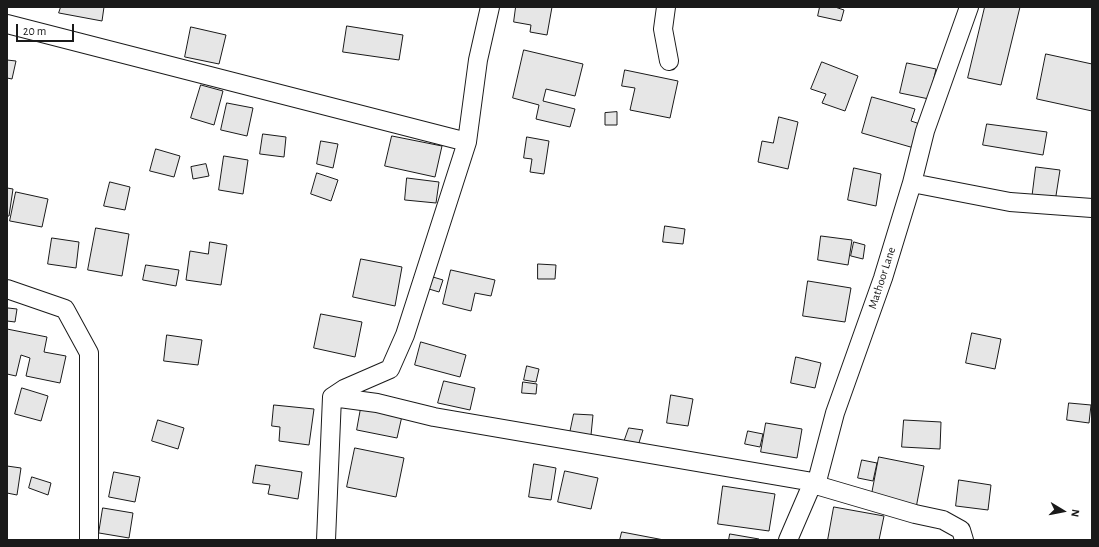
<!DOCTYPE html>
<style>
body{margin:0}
#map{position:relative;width:1099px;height:547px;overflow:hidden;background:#fff;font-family:"Alegreya Sans",sans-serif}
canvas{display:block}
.frame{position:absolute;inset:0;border:8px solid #1a1a1a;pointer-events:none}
.north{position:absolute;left:1043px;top:491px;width:40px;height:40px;-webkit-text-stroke:3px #fff;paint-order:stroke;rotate:100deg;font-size:11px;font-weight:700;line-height:16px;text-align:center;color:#1a1a1a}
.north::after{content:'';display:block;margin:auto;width:14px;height:18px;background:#1a1a1a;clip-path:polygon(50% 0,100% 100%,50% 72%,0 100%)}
.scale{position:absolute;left:16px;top:24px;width:58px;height:18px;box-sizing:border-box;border:2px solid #1a1a1a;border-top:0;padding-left:5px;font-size:12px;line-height:14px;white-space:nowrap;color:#1a1a1a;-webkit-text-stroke:3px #fff;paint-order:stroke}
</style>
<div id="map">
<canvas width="1099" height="547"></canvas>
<div class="frame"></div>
<div class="north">N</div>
<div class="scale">20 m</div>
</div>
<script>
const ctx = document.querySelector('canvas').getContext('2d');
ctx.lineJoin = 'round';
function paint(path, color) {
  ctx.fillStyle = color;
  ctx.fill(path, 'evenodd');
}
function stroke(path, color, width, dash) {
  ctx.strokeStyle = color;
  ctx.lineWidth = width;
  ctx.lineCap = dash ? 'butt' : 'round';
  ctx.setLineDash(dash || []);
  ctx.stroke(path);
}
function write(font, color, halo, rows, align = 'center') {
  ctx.font = font + ' "Alegreya Sans",sans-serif';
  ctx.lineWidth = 3;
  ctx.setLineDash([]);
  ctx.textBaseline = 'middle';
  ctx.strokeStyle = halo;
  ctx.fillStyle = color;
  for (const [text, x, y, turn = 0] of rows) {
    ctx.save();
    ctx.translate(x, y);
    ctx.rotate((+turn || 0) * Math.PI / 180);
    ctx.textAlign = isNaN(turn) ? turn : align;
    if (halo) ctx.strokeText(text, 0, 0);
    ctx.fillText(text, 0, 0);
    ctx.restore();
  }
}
const building = new Path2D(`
 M 61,7 L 104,7 L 102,21 L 59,13 Z
 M 516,7 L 552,7 L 547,35 L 530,32 L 531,25 L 514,22 Z
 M 820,7 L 835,7 L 844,10 L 841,21 L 818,16 Z
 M 985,7 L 1020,7 L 1001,85 L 968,78 Z
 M 347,26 L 403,35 L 399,60 L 343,52 Z
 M 191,27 L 226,35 L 219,64 L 185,57 Z
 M 524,50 L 583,64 L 575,96 L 546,89 L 543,101 L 575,109 L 570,127 L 536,119 L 539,105 L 513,98 Z
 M 1046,54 L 1092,64 L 1092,111 L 1037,99 Z
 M 7,60 L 16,61 L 12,79 L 7,78 Z
 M 822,62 L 858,76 L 845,111 L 822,103 L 826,94 L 811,89 Z
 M 907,63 L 936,69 L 929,99 L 900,93 Z
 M 625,70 L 678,81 L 670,118 L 630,110 L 635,88 L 622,86 Z
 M 201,85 L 223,91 L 214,125 L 191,118 Z
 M 872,97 L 915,109 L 911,121 L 920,124 L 914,148 L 862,133 Z
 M 227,103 L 253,108 L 247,136 L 221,130 Z
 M 617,112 L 617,125 L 605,125 L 605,113 Z
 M 779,117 L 798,122 L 788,169 L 758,162 L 762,141 L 773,143 Z
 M 987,124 L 1047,132 L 1043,155 L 983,145 Z
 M 263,134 L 286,137 L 284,157 L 260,154 Z
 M 392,136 L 442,146 L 435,177 L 385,166 Z
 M 527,137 L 549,141 L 544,174 L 530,172 L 532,159 L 524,158 Z
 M 321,141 L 338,144 L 333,168 L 317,164 Z
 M 156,149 L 180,156 L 174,177 L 150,171 Z
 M 224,156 L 248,160 L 243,194 L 219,190 Z
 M 206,164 L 209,176 L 193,179 L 191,167 Z
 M 1036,167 L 1060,170 L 1055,202 L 1032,199 Z
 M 854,168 L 881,174 L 876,206 L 848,200 Z
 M 317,173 L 338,180 L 331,201 L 311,194 Z
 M 407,178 L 439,182 L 436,203 L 405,200 Z
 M 110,182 L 130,187 L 125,210 L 104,206 Z
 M 7,188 L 13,189 L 9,216 L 7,216 Z
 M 16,192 L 48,199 L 42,227 L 10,221 Z
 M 665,226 L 685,229 L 683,244 L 663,242 Z
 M 96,228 L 129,234 L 122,276 L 88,270 Z
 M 821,236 L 852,240 L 848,265 L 818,260 Z
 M 52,238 L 79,242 L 76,268 L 48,264 Z
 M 210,242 L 227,245 L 221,285 L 186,280 L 190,251 L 208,254 Z
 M 854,242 L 865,245 L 863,259 L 851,256 Z
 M 361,259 L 402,267 L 395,306 L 353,297 Z
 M 538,264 L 556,265 L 555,279 L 538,279 Z
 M 146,265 L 179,270 L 176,286 L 143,280 Z
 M 451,270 L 495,280 L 491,296 L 475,293 L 471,311 L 443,304 Z
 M 433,277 L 443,280 L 439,292 L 429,289 Z
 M 808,281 L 851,288 L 845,322 L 803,316 Z
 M 8,308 L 17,309 L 15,322 L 7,321 Z
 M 321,314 L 362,322 L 355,357 L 314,348 Z
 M 7,329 L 47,337 L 44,352 L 66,356 L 60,383 L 26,376 L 30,358 L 21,355 L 16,376 L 7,374 Z
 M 972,333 L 1001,339 L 995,369 L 966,363 Z
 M 167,335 L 202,340 L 198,365 L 164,361 Z
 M 421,342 L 466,355 L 460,377 L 415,365 Z
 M 796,357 L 821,363 L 815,388 L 791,383 Z
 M 527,366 L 539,369 L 536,382 L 524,380 Z
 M 444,381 L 475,388 L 470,410 L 438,403 Z
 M 523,382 L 537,384 L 536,394 L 522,393 Z
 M 22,388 L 48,396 L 41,421 L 15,414 Z
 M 671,395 L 693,399 L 688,426 L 667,423 Z
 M 1069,403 L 1091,405 L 1089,423 L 1067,420 Z
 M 274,405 L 314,409 L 309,445 L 279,441 L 280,427 L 272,426 Z
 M 361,408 L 402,416 L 397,438 L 357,430 Z
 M 574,414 L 593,415 L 591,435 L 570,433 Z
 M 158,420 L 184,428 L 178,449 L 152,441 Z
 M 904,420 L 941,422 L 940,449 L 902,447 Z
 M 766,423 L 802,429 L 797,458 L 761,452 Z
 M 629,428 L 643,430 L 637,449 L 623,445 Z
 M 748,431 L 763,434 L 760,447 L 745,444 Z
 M 355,448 L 404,458 L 396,497 L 347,487 Z
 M 879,457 L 924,466 L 916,508 L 871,499 Z
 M 862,460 L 877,463 L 873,481 L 858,478 Z
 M 534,464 L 556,468 L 551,500 L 529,497 Z
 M 256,465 L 302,472 L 298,499 L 268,494 L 270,485 L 253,483 Z
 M 7,466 L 21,468 L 17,495 L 7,493 Z
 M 565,471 L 598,478 L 591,509 L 558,502 Z
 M 114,472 L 140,477 L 135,502 L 109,497 Z
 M 32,477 L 51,483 L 48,495 L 29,488 Z
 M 959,480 L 991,485 L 988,510 L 956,506 Z
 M 723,486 L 775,494 L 769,531 L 718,524 Z
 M 834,507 L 884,516 L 879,540 L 828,540 Z
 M 103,508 L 133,513 L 129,538 L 99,533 Z
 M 622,532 L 664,540 L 620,540 Z
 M 730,534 L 759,539 L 759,540 L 729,540 Z`);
paint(building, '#e6e6e6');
stroke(building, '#1a1a1a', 1);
const street = new Path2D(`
 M 666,7 L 663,29 L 669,61
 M 7,24 L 467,142
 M 912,183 L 1010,202 L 1092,208
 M 7,289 L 65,309 L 89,353 L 89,540
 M 332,397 L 377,403 L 434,417 L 813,482
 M 816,485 L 915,514 L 943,520 L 961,530 L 964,540
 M 326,540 L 332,397 L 344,389 L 390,369 L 405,335 L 467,142 L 478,60 L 490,7
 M 788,540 L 813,482 L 816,485 L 835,413 L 883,278 L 912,183 L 925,131 L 969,7`);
stroke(street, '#1a1a1a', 20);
stroke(street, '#fff', 18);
write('12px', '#1a1a1a', '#fff', [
 ["Mathoor Lane",882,278,-72]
]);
</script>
